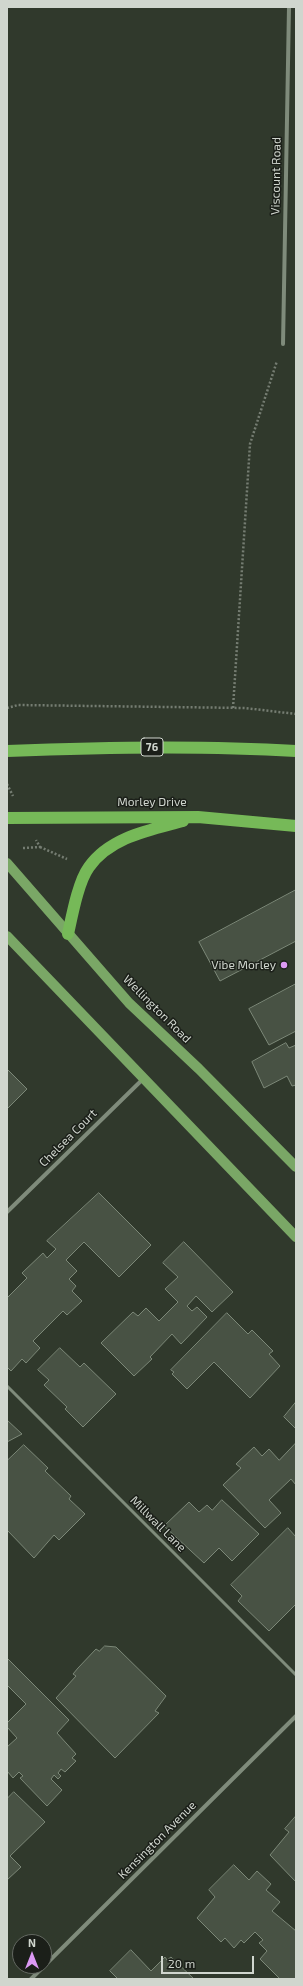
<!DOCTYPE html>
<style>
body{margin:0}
#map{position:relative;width:303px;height:1986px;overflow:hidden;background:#30392c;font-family:"Exo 2",sans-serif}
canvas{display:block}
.frame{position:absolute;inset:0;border:8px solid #d0d6ce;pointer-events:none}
.north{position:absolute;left:12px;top:1934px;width:40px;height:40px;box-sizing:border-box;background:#1b1f19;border:1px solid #636861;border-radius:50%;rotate:0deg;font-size:11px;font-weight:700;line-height:16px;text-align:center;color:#d0d6ce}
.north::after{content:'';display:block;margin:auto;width:14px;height:18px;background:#dc99f4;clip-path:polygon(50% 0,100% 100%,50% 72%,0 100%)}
.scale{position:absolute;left:161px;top:1956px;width:93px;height:18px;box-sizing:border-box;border:2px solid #d0d6ce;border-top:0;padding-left:5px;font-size:12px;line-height:14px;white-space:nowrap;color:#d0d6ce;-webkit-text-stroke:3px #1b1f19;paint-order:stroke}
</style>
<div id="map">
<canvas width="303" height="1986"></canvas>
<div class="frame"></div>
<div class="north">N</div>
<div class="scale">20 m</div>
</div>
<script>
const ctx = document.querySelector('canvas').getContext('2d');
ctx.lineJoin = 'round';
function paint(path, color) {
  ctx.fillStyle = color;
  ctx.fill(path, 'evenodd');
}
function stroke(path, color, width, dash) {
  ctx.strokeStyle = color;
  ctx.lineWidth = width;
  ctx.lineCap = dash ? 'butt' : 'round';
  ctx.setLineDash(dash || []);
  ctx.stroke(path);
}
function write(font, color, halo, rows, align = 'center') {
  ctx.font = font + ' "Exo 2",sans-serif';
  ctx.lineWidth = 3;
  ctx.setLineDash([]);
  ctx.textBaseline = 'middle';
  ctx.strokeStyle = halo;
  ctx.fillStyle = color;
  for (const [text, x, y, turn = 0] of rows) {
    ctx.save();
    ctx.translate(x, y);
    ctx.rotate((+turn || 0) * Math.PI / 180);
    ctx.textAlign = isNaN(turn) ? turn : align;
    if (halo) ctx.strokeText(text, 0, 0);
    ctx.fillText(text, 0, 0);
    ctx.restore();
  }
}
const building = new Path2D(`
 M 296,890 L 296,941 L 220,981 L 199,942 Z
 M 296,984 L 296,1031 L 269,1045 L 249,1009 Z
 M 286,1043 L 289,1048 L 296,1045 L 296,1085 L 292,1086 L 287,1076 L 264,1088 L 252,1062 Z
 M 7,1069 L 27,1089 L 7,1109 Z
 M 99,1193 L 151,1245 L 119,1277 L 84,1242 L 66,1260 L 77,1271 L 69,1279 L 76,1286 L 72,1291 L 82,1301 L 67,1315 L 63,1311 L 33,1341 L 40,1348 L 26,1363 L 22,1359 L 11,1371 L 7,1367 L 7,1298 L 27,1278 L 22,1273 L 43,1253 L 47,1258 L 56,1249 L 47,1241 Z
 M 184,1242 L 233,1292 L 212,1312 L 196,1296 L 187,1306 L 192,1311 L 197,1307 L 207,1317 L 181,1344 L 172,1334 L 150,1357 L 152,1359 L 134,1376 L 101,1343 L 133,1312 L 138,1316 L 146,1308 L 159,1321 L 178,1302 L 165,1289 L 178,1277 L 163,1263 Z
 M 227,1313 L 248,1334 L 252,1330 L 273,1351 L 269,1354 L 280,1366 L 250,1398 L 214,1362 L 187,1389 L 172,1374 L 174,1372 L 171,1370 Z
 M 60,1348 L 80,1367 L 84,1363 L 116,1394 L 83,1427 L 65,1409 L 67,1407 L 44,1385 L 49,1380 L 38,1370 Z
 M 296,1402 L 296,1429 L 284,1417 Z
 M 7,1420 L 22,1434 L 7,1442 Z
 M 296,1443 L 296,1485 L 291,1479 L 269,1500 L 281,1513 L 265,1528 L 223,1485 L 241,1468 L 236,1464 L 254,1447 L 262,1456 L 269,1449 L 279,1460 Z
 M 24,1445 L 48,1468 L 45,1471 L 71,1496 L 69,1499 L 85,1514 L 59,1540 L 54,1535 L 34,1558 L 7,1530 L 7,1461 Z
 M 222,1500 L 259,1534 L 232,1561 L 219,1548 L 204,1563 L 164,1526 L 189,1502 L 199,1512 L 207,1505 L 212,1510 Z
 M 288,1528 L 296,1537 L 296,1604 L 269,1631 L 238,1601 L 242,1596 L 231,1585 Z
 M 105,1646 L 116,1647 L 166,1696 L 155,1711 L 159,1713 L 115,1758 L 56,1698 L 76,1676 L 73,1674 L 78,1668 L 96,1649 L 99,1651 Z
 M 7,1658 L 69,1720 L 57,1733 L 76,1754 L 72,1758 L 76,1761 L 65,1772 L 61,1769 L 58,1773 L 61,1776 L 58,1779 L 54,1775 L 51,1779 L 62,1790 L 47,1806 L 20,1778 L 23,1776 L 19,1772 L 13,1778 L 7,1771 L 7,1747 L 17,1738 L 7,1727 L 7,1723 L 26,1704 L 7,1685 Z
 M 14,1792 L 45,1822 L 10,1856 L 21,1867 L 7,1880 L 7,1799 Z
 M 296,1816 L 296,1882 L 270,1855 L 289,1832 L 285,1829 Z
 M 234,1865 L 249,1880 L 257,1871 L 271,1884 L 266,1890 L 280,1902 L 272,1911 L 296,1931 L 296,1979 L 280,1979 L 260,1959 L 267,1951 L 259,1943 L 263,1940 L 255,1932 L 244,1943 L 241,1940 L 234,1948 L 225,1938 L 221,1942 L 197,1918 L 215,1897 L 209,1890 Z
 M 131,1950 L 151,1971 L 165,1957 L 167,1960 L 171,1957 L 194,1979 L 118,1979 L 110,1971 Z`);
paint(building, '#485244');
stroke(building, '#7c8878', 1);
stroke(new Path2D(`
 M 7,708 L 18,705 L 245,708 L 296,714
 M 233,708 L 250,444 L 277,361
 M 7,784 L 13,796
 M 40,847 L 67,859
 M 23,848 L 40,847 L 36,840`), '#757d72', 2.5, [2, 2]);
stroke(new Path2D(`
 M 7,1386 L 296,1675`), '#7f8b7b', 3);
stroke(new Path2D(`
 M 283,344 L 289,7
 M 7,1212 L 143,1079
 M 31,1979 L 296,1716`), '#7f8b7b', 4);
stroke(new Path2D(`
 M 7,863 L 129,1003 L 199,1069 L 296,1167
 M 7,936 L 296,1237`), '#7aa766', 10);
stroke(new Path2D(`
 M 7,751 C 103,747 200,745 296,751
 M 7,818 L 198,817 L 296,826
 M 68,934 C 72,916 78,882 89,867 C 110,837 150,830 183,821`), '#76b958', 12);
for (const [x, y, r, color] of [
 [284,965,4,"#dc99f4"]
]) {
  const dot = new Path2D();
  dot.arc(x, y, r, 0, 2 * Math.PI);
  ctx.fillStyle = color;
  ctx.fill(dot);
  stroke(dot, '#1b1f19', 1.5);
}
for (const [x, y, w] of [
 [152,747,22]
]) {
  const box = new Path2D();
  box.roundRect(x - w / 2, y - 9, w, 18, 3);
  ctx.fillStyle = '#1b1f19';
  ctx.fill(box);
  stroke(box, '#d0d6ce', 1);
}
write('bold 11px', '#d0d6ce', null, [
 ["76",152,747]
]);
write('12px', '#d0d6ce', '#1b1f19', [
 ["Viscount Road",276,176,-89],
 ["Morley Drive",152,802],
 ["Wellington Road",157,1009,45],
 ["Chelsea Court",68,1138,-45],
 ["Millwall Lane",158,1524,45],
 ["Kensington Avenue",157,1840,-45]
]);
write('12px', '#d0d6ce', '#1b1f19', [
 ["Vibe Morley",276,965]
], 'right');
</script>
